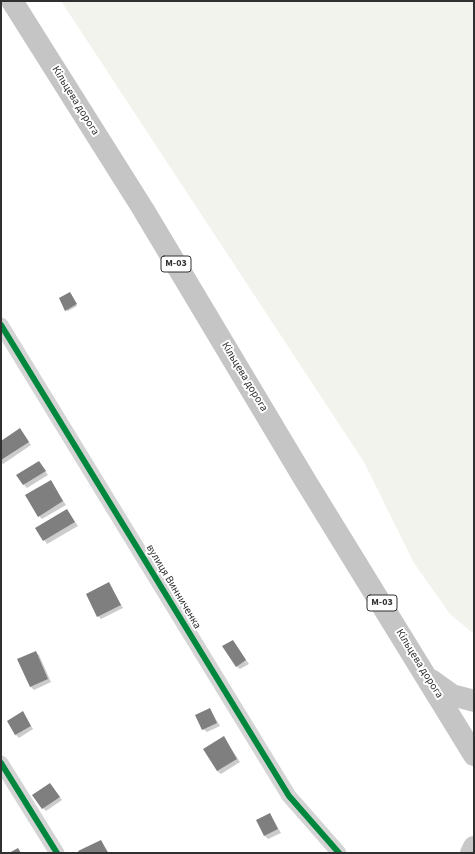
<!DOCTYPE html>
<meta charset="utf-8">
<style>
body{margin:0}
#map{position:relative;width:475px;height:854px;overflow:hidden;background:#fff;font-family:"Source Sans 3",sans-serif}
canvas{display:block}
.frame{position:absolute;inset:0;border:2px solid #303030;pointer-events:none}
</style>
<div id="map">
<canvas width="475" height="854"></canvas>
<div class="frame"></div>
</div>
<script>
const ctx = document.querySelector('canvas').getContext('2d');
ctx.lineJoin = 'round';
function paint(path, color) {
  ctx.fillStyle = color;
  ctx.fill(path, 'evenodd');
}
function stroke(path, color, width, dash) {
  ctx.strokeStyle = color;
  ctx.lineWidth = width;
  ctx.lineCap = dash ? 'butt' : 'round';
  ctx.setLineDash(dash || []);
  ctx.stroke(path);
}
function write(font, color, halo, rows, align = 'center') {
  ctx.font = font + ' "Source Sans 3",sans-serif';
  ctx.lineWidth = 4;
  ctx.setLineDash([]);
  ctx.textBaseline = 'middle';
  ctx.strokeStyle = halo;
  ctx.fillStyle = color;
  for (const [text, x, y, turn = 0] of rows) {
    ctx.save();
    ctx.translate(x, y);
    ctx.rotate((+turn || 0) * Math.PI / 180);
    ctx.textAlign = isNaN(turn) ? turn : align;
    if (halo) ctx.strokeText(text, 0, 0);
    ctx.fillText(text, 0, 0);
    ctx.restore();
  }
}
paint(new Path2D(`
 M 61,1 L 474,1 L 474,634 L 450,614 L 414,563 L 364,462 Z`), '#f1f3ec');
paint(new Path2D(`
 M 71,295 L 77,306 L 68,311 L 66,310 Z
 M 23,433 L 31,445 L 3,464 L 1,462 L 1,442 Z
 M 39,462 L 48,475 L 27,488 L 24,485 Z
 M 50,481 L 66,505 L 42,519 L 39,516 Z
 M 67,510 L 78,526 L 47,544 L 36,528 Z
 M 109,584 L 123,608 L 101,619 L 98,616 Z
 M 233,641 L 249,664 L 240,669 L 236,666 Z
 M 35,652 L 39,655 L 51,682 L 34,690 L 30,686 Z
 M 210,709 L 220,726 L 207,732 L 203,729 Z
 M 23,713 L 33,729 L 19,738 L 15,734 Z
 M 224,738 L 240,762 L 221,774 L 217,771 Z
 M 50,784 L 62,800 L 46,811 L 43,808 Z
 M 270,814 L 281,833 L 268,839 L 265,836 Z
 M 101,841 L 109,853 L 80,853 Z`), '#0003');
paint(new Path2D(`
 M 70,292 L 77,304 L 65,311 L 59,298 Z
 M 20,428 L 29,442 L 1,460 L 1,441 Z
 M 39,461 L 46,471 L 23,485 L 16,475 Z
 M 51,480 L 63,501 L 38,517 L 25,495 Z
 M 67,509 L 75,522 L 43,541 L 35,528 Z
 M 109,582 L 121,605 L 97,617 L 86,594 Z
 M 233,640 L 246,660 L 236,667 L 222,646 Z
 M 36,651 L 48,679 L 30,687 L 17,659 Z
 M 210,708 L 217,723 L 202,730 L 195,715 Z
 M 23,711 L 31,726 L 15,735 L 7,721 Z
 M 224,736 L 237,759 L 217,771 L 203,749 Z
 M 50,783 L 60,797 L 42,809 L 32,795 Z
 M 270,813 L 278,829 L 264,836 L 256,820 Z
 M 101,840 L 108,853 L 79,853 L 78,851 Z
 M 18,848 L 21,853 L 9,853 Z`), '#7f7f7f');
stroke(new Path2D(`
 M 1,325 L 289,796 L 339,853
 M 1,763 L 57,853`), '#d4d4d4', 15);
stroke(new Path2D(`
 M 471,853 L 474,847`), '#c8c8c8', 22);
stroke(new Path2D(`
 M 12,1 L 143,209 L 305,480 L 474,755
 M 431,680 L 452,695 L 474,701`), '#c5c5c5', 22);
stroke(new Path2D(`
 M 1,325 L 289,796 L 339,853
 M 1,763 L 57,853`), '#00873e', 6);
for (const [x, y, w] of [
 [176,264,30],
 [382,603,30]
]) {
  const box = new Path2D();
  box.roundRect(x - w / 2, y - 8, w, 16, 3);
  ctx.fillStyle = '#fff';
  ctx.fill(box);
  stroke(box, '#303030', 1);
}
write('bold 10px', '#303030', null, [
 ["М-03",176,264],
 ["М-03",382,603]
]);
write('11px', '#303030', '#fff', [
 ["Кільцева дорога",75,101,58],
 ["Кільцева дорога",244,377,59],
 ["вулиця Винниченка",173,587,59],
 ["Кільцева дорога",419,664,58]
]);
</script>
